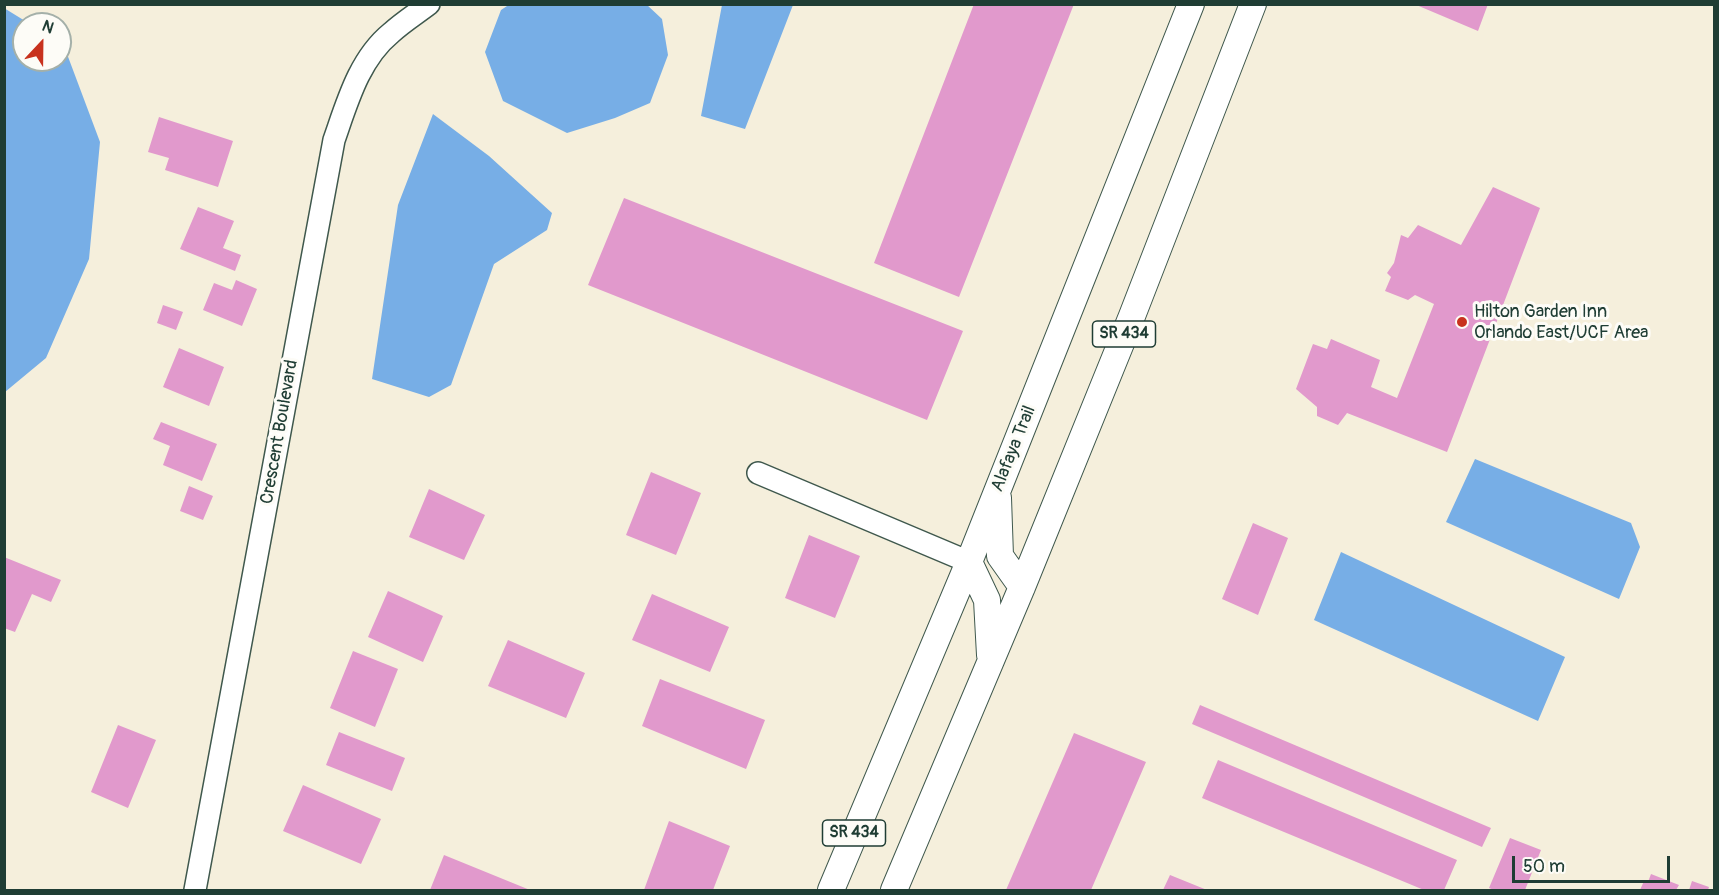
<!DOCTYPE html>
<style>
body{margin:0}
#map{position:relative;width:1719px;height:895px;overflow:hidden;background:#f5efdc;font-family:Pangolin,sans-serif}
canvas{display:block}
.frame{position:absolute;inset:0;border:6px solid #1f3d34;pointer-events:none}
.north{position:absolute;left:12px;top:12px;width:60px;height:60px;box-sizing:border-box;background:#fdfcf7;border:2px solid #a4b0a9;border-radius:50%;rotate:22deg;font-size:16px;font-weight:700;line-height:24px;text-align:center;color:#1f3d34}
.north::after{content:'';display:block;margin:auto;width:21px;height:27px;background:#c8321e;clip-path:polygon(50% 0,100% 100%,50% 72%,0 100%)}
.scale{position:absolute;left:1512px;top:856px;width:158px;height:27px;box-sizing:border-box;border:3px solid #1f3d34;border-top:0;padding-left:8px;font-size:18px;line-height:21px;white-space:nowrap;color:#1f3d34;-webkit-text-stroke:4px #fdfcf7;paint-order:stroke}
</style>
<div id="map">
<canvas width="1719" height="895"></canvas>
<div class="frame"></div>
<div class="north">N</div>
<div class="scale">50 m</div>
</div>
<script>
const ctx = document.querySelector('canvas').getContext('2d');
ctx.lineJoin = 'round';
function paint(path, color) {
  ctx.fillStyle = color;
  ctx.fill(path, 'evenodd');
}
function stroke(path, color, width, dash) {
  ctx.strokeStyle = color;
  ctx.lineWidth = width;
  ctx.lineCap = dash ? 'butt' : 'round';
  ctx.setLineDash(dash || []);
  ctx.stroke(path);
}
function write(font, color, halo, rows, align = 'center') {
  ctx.font = font + ' Pangolin,sans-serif';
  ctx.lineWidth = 6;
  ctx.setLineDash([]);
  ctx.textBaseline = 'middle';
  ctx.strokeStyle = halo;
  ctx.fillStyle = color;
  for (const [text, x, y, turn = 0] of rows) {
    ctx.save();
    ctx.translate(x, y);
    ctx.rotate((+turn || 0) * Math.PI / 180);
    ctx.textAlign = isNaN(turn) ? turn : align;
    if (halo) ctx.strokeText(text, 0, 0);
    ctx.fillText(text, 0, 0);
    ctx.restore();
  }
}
paint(new Path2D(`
 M 646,4 L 662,19 L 668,55 L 650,103 L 615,118 L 567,133 L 503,101 L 485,52 L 501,10 L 510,4 Z
 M 722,5 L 793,5 L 745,129 L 701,116 Z
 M 4,8 L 30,24 L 24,24 L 24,60 L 60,60 L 60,44 L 64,46 L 100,142 L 89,259 L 46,358 L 5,392 Z
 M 433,114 L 489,156 L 552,213 L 547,230 L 494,264 L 451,385 L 429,397 L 372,379 L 398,205 Z
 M 1475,459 L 1631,523 L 1640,547 L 1619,599 L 1446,522 Z
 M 1341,552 L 1565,657 L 1538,721 L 1314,620 Z`), '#77aee6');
paint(new Path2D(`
 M 974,4 L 1074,4 L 959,297 L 874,263 Z
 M 1414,4 L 1488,4 L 1478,31 Z
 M 159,117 L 233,141 L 218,187 L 165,170 L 169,158 L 148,152 Z
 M 1493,187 L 1540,208 L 1447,452 L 1347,413 L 1338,425 L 1317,416 L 1317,407 L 1296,389 L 1313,344 L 1327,349 L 1331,339 L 1380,360 L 1371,387 L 1397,398 L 1434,304 L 1415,295 L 1408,300 L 1385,291 L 1391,277 L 1387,273 L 1394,263 L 1401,235 L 1408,238 L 1418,225 L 1461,245 Z
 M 624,198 L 963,331 L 927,420 L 588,285 Z
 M 198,207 L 234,221 L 223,248 L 241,255 L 235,271 L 180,249 Z
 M 236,280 L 257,289 L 242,326 L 203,310 L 214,283 L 232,290 Z
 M 163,305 L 183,312 L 176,330 L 157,323 Z
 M 179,348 L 224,367 L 209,406 L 163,387 Z
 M 161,422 L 217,444 L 202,481 L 163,465 L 170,446 L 153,439 Z
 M 651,472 L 701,493 L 676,555 L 626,535 Z
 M 189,486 L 213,496 L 203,520 L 180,511 Z
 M 429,489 L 485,515 L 464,560 L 409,537 Z
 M 1253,523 L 1288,538 L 1258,615 L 1222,599 Z
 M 809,535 L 860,556 L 835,618 L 785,598 Z
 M 4,557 L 61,580 L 51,602 L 32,594 L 15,632 L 4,628 Z
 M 388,591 L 443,616 L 423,662 L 368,637 Z
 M 652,594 L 729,627 L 710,672 L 632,640 Z
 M 508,640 L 585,673 L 566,718 L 488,686 Z
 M 353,651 L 398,669 L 375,727 L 330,708 Z
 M 660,679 L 765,720 L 746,769 L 642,726 Z
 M 1200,705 L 1491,828 L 1482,847 L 1192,724 Z
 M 118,725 L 156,740 L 128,808 L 91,792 Z
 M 339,732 L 405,758 L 392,791 L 326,765 Z
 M 1074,733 L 1146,762 L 1091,890 L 1006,890 Z
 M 1218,760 L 1457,860 L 1444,890 L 1424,890 L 1202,798 Z
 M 303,785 L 381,819 L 361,864 L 283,831 Z
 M 669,821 L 730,846 L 713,890 L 644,890 Z
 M 1510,838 L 1541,850 L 1525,890 L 1494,890 L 1489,888 Z
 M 444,855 L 530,890 L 430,890 Z
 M 1651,874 L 1679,885 L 1676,890 L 1640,890 L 1644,881 L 1648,882 Z
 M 1170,875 L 1207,890 L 1163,890 Z
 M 1692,881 L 1709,887 L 1708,890 L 1689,890 Z`), '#e199cc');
const minor = new Path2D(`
 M 758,473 L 969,562
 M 195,890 L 334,140 C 347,103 359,59 391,33 C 403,22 416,14 429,4`);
const major = new Path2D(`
 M 998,498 L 1000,556 L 1022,587
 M 969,562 L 987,600 L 990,655
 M 831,890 L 969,562 L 1191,4
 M 894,890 L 1022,587 L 1132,316 L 1253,4`);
stroke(minor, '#3f584d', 24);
stroke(major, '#3f584d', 28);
stroke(minor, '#fff', 21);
stroke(major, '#fff', 26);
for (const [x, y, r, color] of [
 [1462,322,6,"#c8321e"]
]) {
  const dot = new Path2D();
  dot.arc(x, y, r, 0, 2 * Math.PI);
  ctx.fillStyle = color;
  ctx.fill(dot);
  stroke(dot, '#fdfcf7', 2);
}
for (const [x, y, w] of [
 [1124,334,63],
 [854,833,63]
]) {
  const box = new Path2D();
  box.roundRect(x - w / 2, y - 13, w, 26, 4.5);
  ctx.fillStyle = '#fdfcf7';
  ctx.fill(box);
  stroke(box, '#1f3d34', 1.5);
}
write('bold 16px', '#1f3d34', null, [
 ["SR 434",1124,334],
 ["SR 434",854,833]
]);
write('18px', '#1f3d34', '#fdfcf7', [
 ["Hilton Garden Inn",1474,312],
 ["Orlando East/UCF Area",1474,333]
], 'left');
write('18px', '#1f3d34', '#fdfcf7', [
 ["Crescent Boulevard",280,432,-80],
 ["Alafaya Trail",1014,449,-68]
]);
</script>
